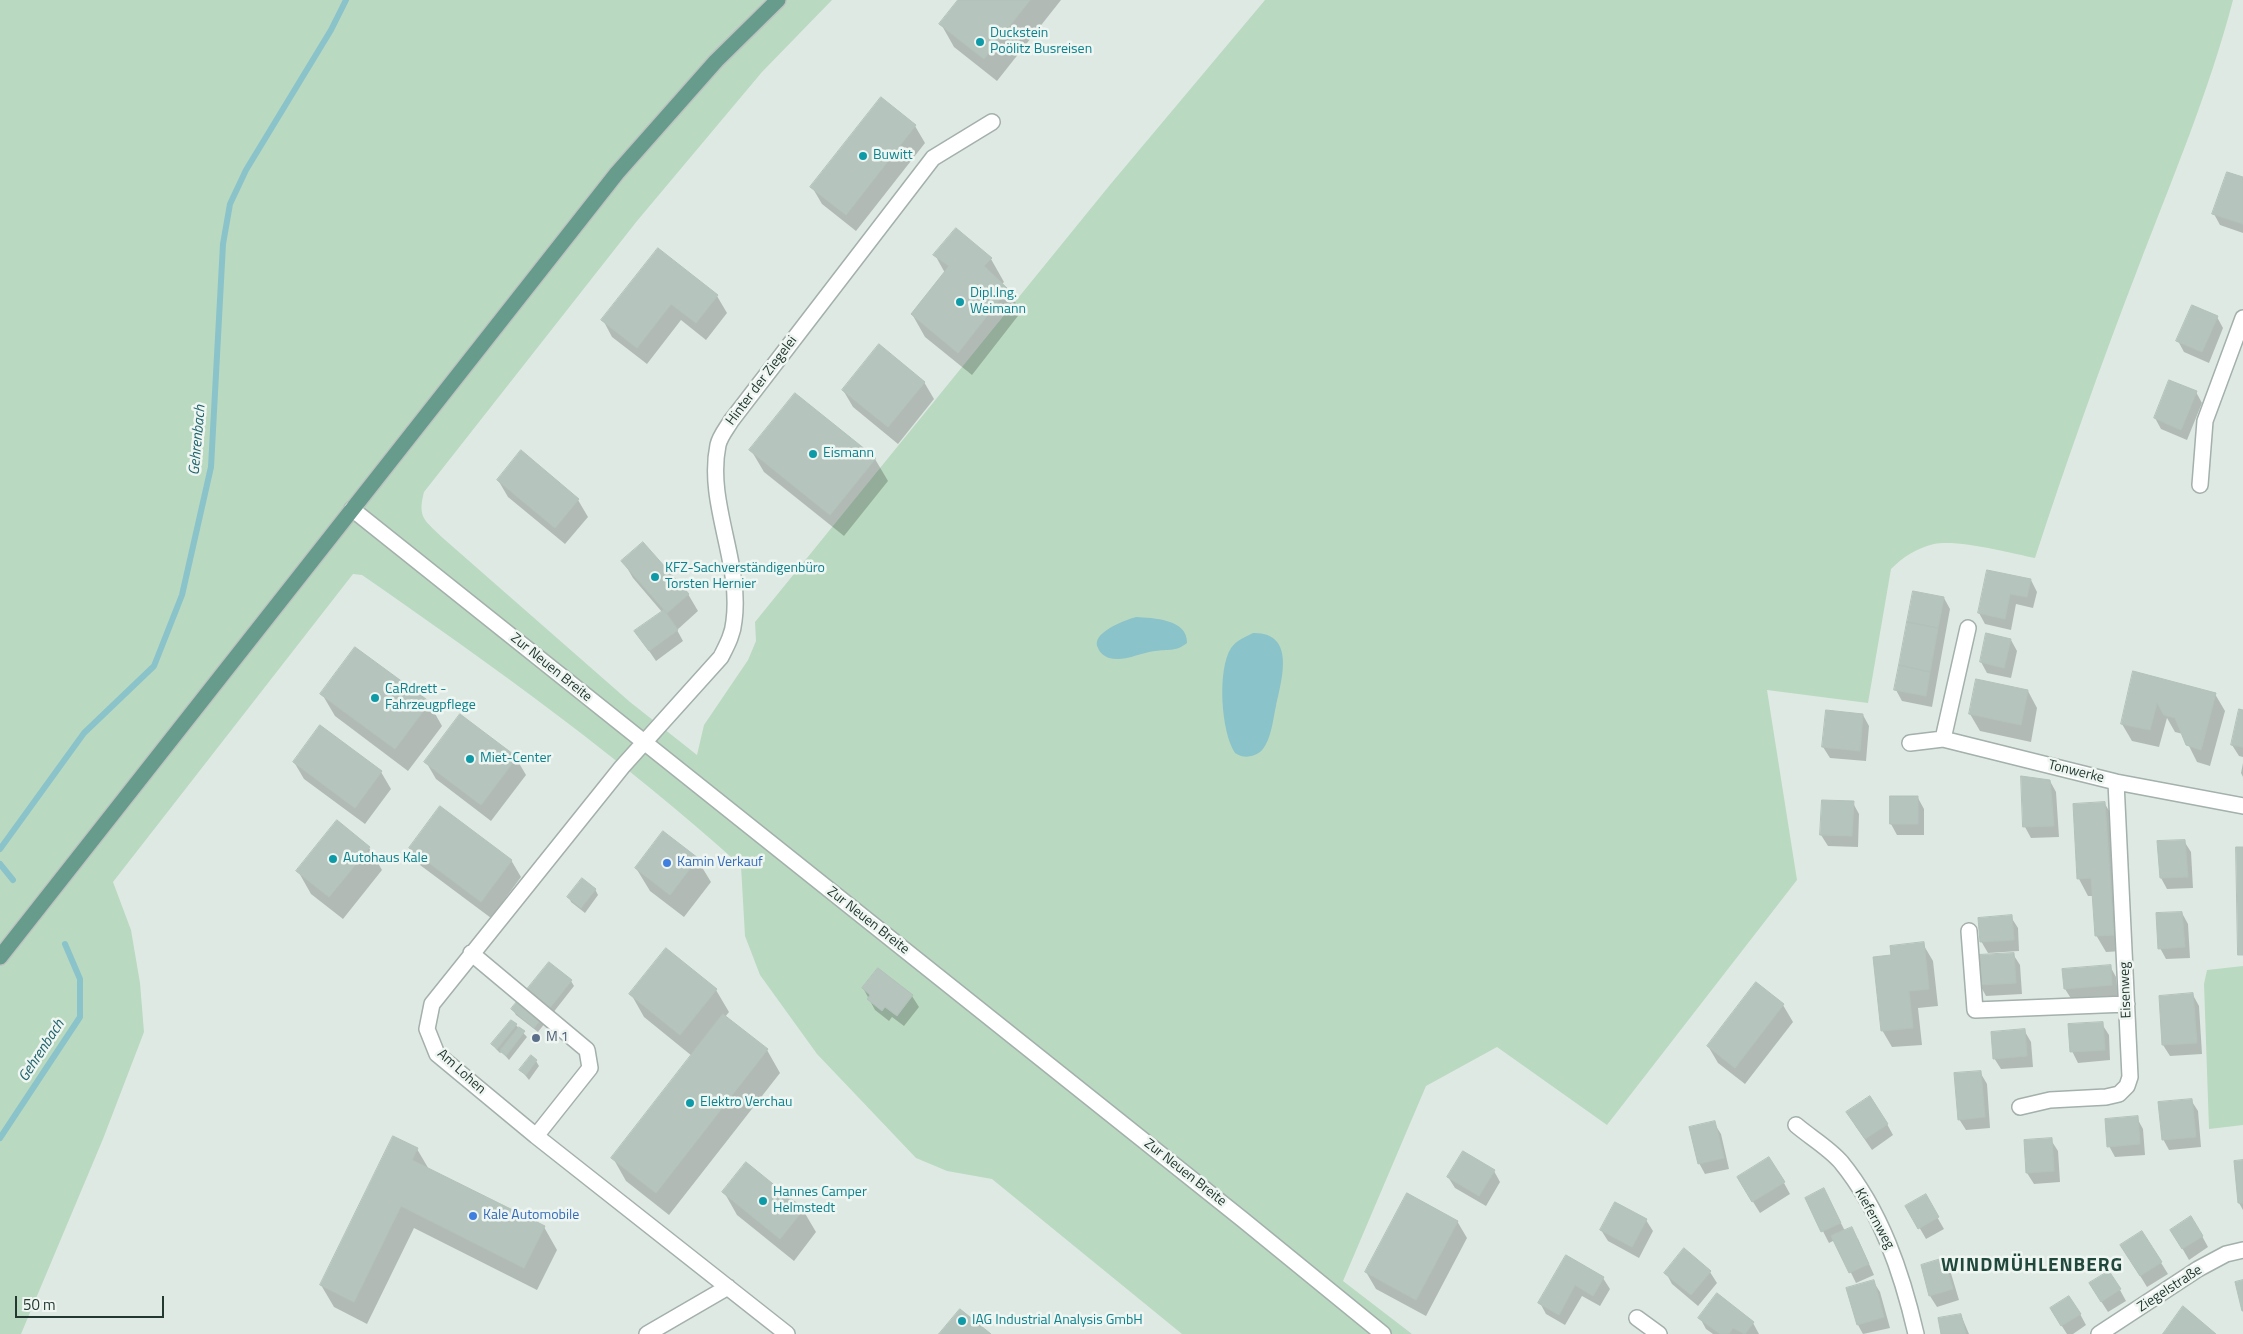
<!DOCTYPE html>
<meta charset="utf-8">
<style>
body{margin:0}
#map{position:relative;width:2243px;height:1334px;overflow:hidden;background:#dfe9e4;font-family:"Titillium Web",sans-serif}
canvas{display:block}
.scale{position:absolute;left:15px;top:1296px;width:149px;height:22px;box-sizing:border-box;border:2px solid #223831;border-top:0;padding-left:6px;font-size:15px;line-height:18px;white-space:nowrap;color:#223831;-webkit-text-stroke:4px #eff6f2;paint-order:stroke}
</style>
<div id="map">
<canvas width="2243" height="1334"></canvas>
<div class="scale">50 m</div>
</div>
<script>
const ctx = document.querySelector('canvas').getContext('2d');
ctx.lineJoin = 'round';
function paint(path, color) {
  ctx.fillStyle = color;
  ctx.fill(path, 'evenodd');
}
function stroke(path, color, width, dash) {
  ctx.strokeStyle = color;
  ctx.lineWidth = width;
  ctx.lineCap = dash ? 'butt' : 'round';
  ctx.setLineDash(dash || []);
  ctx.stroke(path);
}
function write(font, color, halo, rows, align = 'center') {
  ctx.font = font + ' "Titillium Web",sans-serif';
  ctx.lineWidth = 5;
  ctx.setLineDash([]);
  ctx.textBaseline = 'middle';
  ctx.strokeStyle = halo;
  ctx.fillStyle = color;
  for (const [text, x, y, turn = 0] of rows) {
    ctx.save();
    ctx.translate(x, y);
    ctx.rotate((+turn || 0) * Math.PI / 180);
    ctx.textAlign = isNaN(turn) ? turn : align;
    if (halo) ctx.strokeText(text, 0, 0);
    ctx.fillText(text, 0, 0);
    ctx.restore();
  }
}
paint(new Path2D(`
 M 0,0 L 832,0 L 762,72 L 637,221 L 424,492 C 417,519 425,520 444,539 L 630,702 L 697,755 L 704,725 L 748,660 L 756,641 L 755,622 L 1109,186 L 1265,0 L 2233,0 C 2209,92 2172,179 2138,268 C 2101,364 2067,460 2035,558 C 2011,553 1958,539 1934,544 C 1917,548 1903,557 1891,569 L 1868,703 L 1767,690 L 1797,880 L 1607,1125 L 1497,1047 L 1426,1086 L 1343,1281 L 1412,1334 L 1182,1334 L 992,1179 L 947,1171 L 916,1158 L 817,1054 L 760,975 L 745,936 L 741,866 C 623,759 493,666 362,575 L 353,574 L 113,882 L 131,930 L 140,983 L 144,1032 L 103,1139 L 21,1334 L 0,1334 Z
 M 2243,966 L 2243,1125 L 2209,1129 L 2204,984 L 2207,970 Z`), '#bad9c1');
paint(new Path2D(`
 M 1136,617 C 1153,618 1188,619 1187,643 C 1176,652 1168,649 1155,651 C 1139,653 1125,662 1109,658 C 1104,656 1100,653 1098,648 C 1090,633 1125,620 1136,617 Z
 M 1253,633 C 1296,632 1282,679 1276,706 C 1273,719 1271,743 1260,752 C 1252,758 1242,758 1235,753 C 1221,732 1217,670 1231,648 C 1237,640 1245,637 1253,633 Z`), '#8bc3ca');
paint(new Path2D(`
 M 960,0 L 1061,0 L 997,81 L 954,47 L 941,24 Z
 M 881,99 L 915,126 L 925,143 L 856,231 L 822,204 L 812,187 Z
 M 2243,179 L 2243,233 L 2220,225 L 2214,214 Z
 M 956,229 L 991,259 L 1004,282 L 1002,284 L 1008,290 L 1021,312 L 972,375 L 925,337 L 912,314 L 945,273 L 935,255 Z
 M 658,250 L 717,296 L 727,313 L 706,340 L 681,320 L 647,364 L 612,337 L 603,320 Z
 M 2217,317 L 2223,328 L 2209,363 L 2184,352 L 2178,341 Z
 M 924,382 L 934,399 L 898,444 L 853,407 L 843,390 Z
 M 2196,392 L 2202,403 L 2187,440 L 2161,429 L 2155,418 Z
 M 751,450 L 875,459 L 888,481 L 844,536 L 764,472 Z
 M 498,480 L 578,500 L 588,517 L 565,544 L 508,497 Z
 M 623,561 L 688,594 L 698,611 L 677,630 L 683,641 L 656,661 L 636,632 L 662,612 L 633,578 Z
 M 2031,580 L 2037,592 L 2033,608 L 2016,604 L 2011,630 L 1985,624 L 1979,613 Z
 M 1944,598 L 1950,609 L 1932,707 L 1902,701 L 1896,690 Z
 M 2011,640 L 2017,651 L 2011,678 L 1987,673 L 1981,662 Z
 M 2134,672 L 2215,694 L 2225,711 L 2210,766 L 2197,762 L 2183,734 L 2175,732 L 2167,718 L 2159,747 L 2132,741 L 2122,724 Z
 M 2028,691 L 2037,708 L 2031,742 L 1980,731 L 1970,714 Z
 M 322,694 L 429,703 L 442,726 L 408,771 L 335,716 Z
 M 2243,711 L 2243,757 L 2239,756 L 2232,745 Z
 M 1863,715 L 1869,726 L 1866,761 L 1830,758 L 1823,747 Z
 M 516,758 L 526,775 L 491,821 L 436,779 L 426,762 Z
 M 294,762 L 381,772 L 391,789 L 365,824 L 304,779 Z
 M 2243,763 L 2243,777 L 2241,773 Z
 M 2050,781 L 2056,792 L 2059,837 L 2031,838 L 2025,827 Z
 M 1918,798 L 1924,809 L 1924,835 L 1897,835 L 1891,824 Z
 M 1853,803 L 1859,814 L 1858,847 L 1828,846 L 1821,835 Z
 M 2105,804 L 2115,821 L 2123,951 L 2106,952 L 2096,935 L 2093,896 L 2088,896 L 2079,879 Z
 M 664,833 L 697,859 L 711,882 L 684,917 L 650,891 L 636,868 Z
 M 2184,841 L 2191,852 L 2193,888 L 2167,889 L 2161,878 Z
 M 369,848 L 382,870 L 343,919 L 311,894 L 298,871 Z
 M 410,848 L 511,860 L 521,877 L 491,918 L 420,865 Z
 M 595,889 L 598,895 L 585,913 L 571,902 L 569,897 Z
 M 2182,913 L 2188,924 L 2190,958 L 2166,959 L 2160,948 Z
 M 2011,917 L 2018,928 L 2019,951 L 1988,953 L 1981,941 Z
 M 1923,944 L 1933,961 L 1938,1006 L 1918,1008 L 1922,1045 L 1892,1047 L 1882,1030 L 1892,957 Z
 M 2013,954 L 2020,965 L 2022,994 L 1986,996 L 1980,985 Z
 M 549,964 L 571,981 L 574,986 L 538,1032 L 516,1015 L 513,1010 Z
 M 2110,966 L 2116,977 L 2118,996 L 2072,1000 L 2065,989 Z
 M 878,969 L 912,996 L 919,1007 L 904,1026 L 892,1017 L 889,1021 L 875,1010 L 863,988 Z
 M 716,990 L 729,1012 L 725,1017 L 767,1050 L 780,1073 L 669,1215 L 626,1181 L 613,1158 L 692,1056 L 644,1017 L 631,994 Z
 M 2193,995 L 2199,1006 L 2202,1054 L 2170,1056 L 2163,1045 Z
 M 1783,1005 L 1793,1022 L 1745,1084 L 1718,1063 L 1708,1046 Z
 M 2102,1024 L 2109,1035 L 2110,1060 L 2078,1063 L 2072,1051 Z
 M 516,1025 L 527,1037 L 509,1060 L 502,1052 L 500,1053 L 496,1049 L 493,1044 Z
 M 2024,1030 L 2031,1042 L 2033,1067 L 2001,1069 L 1994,1058 Z
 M 536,1061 L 539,1066 L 529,1080 L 521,1070 Z
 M 1980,1072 L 1987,1084 L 1990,1128 L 1966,1130 L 1959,1119 Z
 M 2191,1100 L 2198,1111 L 2201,1147 L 2169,1150 L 2163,1139 Z
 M 2137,1118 L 2143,1129 L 2145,1155 L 2115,1157 L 2109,1146 Z
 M 1714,1123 L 1721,1134 L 1729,1169 L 1705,1174 L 1699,1163 Z
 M 1854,1124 L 1887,1124 L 1893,1135 L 1872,1150 Z
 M 2051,1140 L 2058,1151 L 2060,1182 L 2034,1184 L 2027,1173 L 2025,1141 Z
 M 417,1149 L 430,1171 L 544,1227 L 557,1250 L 537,1290 L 414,1228 L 367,1324 L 334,1307 L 321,1285 Z
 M 2243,1161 L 2243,1210 L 2239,1203 Z
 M 1494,1171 L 1500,1182 L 1486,1206 L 1455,1188 L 1448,1177 Z
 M 1784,1183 L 1790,1194 L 1760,1213 L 1745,1189 Z
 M 1824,1190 L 1845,1231 L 1858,1239 L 1874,1275 L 1856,1283 L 1835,1240 L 1829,1243 L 1806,1198 Z
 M 724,1192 L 803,1210 L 816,1232 L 794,1261 L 737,1215 Z
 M 1925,1196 L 1944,1229 L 1926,1239 L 1907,1206 Z
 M 1615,1203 L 1646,1220 L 1653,1231 L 1639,1258 L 1608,1241 L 1601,1230 Z
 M 1457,1221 L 1467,1238 L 1426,1316 L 1376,1289 L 1366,1272 Z
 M 2142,1232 L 2168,1274 L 2147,1287 L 2128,1256 Z
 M 2202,1236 L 2208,1247 L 2189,1260 L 2178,1241 Z
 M 1566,1257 L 1603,1278 L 1610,1289 L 1600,1306 L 1582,1296 L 1565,1325 L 1546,1314 L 1540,1303 Z
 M 1944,1259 L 1950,1270 L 1959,1300 L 1937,1307 L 1930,1296 L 1922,1266 Z
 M 1710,1272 L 1717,1283 L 1698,1306 L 1672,1284 L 1666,1273 Z
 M 1873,1281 L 1880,1292 L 1890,1328 L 1863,1334 L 1858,1325 Z
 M 2120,1290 L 2126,1301 L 2108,1312 L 2097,1295 Z
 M 2080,1314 L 2086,1325 L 2073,1334 L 2067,1334 L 2058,1320 Z
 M 1961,1315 L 1969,1334 L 1942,1334 Z
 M 1700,1318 L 1753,1323 L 1759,1334 L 1713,1334 L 1706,1329 Z`), '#0003');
stroke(new Path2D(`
 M 0,849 L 84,733 L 154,666 L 182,595 L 211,467 L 223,244 L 230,204 L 246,170 L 331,30 L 346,0
 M 0,864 L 13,880
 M 0,1138 L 80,1017 L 80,979 L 65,944`), '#8bc3ca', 6);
const building = new Path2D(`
 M 958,0 L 1030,0 L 984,59 L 939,24 Z
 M 881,97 L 916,125 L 846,215 L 810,187 Z
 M 2227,172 L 2243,177 L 2243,224 L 2212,214 Z
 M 956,228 L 992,258 L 984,266 L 1008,289 L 958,353 L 911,314 L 949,266 L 933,255 Z
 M 658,248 L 718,295 L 696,323 L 671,304 L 637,348 L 601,320 Z
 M 2192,305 L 2218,316 L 2202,352 L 2176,341 Z
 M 879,344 L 925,382 L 888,427 L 842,390 Z
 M 2169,380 L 2197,391 L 2181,430 L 2154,418 Z
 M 795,393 L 876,458 L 830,515 L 749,450 Z
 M 521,450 L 579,499 L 555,528 L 497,480 Z
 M 643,542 L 689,594 L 667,613 L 621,561 Z
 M 1987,570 L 2031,579 L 2027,597 L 2010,594 L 2005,619 L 1978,613 Z
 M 1913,591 L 1944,597 L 1938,628 L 1907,622 Z
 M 664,610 L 678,630 L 649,651 L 634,631 Z
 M 1907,622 L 1938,628 L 1930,672 L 1899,665 Z
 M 1986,633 L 2011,639 L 2004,668 L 1980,662 Z
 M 355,647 L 430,702 L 395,749 L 320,694 Z
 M 1899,665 L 1930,672 L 1926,696 L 1894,690 Z
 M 2133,671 L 2216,693 L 2201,750 L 2186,745 L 2175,718 L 2164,715 L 2157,703 L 2150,730 L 2121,724 Z
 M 1976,679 L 2028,690 L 2021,725 L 1969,714 Z
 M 2239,709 L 2243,710 L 2243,747 L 2231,745 Z
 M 1826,710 L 1863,714 L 1860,751 L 1822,747 Z
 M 460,714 L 517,757 L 481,805 L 424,762 Z
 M 320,725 L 382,771 L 355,808 L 293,762 Z
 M 2021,776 L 2050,780 L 2054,826 L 2023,827 Z
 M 1890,796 L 1918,796 L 1918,824 L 1890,824 Z
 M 1822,800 L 1854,801 L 1852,836 L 1820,835 Z
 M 2105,802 L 2114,935 L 2095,936 L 2091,878 L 2077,879 L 2073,804 Z
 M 440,806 L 512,860 L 481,902 L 409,848 Z
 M 337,820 L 370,847 L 329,897 L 296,871 Z
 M 663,831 L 698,858 L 670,895 L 635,868 Z
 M 2185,840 L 2188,877 L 2160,878 L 2157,841 Z
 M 2236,847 L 2243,847 L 2243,955 L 2238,955 Z
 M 582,878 L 596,889 L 581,908 L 567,897 Z
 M 2182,912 L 2185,947 L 2158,949 L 2156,913 Z
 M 2012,915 L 2014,940 L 1980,942 L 1978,918 Z
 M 1924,942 L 1929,989 L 1909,991 L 1913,1028 L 1881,1031 L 1873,957 L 1891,955 L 1890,946 Z
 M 666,948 L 717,989 L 680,1035 L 629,994 Z
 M 2014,953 L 2016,983 L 1978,985 L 1977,955 Z
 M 549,962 L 572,980 L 534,1028 L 511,1009 Z
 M 2111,965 L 2112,985 L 2064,989 L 2062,969 Z
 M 878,968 L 913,995 L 897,1016 L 885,1007 L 882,1011 L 867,999 L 870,995 L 862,988 Z
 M 1756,982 L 1784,1004 L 1735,1068 L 1707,1046 Z
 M 2193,993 L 2197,1043 L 2162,1045 L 2159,996 Z
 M 723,1014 L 768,1049 L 656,1193 L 611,1158 Z
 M 511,1020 L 517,1024 L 497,1049 L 491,1044 Z
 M 2103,1022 L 2105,1050 L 2070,1052 L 2068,1024 Z
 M 519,1027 L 525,1031 L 506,1056 L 500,1051 Z
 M 2025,1029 L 2027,1056 L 1993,1059 L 1991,1032 Z
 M 531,1055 L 537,1060 L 526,1075 L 519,1070 Z
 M 1981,1071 L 1985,1117 L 1958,1120 L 1954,1073 Z
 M 1870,1096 L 1888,1124 L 1865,1139 L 1846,1112 Z
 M 2192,1099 L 2196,1137 L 2162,1140 L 2158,1102 Z
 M 2138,1116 L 2140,1144 L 2107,1147 L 2105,1119 Z
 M 1715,1121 L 1724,1158 L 1698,1164 L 1689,1127 Z
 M 393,1136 L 418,1148 L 412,1160 L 545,1226 L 524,1268 L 401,1206 L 354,1302 L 320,1285 Z
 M 2052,1138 L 2054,1171 L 2026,1173 L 2024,1140 Z
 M 1463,1151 L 1495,1170 L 1479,1196 L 1447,1177 Z
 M 1769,1157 L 1785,1182 L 1752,1202 L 1737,1177 Z
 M 2243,1160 L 2243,1203 L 2238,1203 L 2234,1161 Z
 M 746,1162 L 804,1209 L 780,1239 L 722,1192 Z
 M 1824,1188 L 1841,1223 L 1821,1232 L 1805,1198 Z
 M 1407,1193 L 1458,1221 L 1416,1300 L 1365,1272 Z
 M 1926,1194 L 1939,1217 L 1918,1229 L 1905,1206 Z
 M 1615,1202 L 1647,1219 L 1632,1247 L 1600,1230 Z
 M 2191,1216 L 2203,1236 L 2182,1249 L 2170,1230 Z
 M 1852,1227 L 1869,1264 L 1849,1273 L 1831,1236 Z
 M 2142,1231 L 2162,1262 L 2140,1276 L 2120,1245 Z
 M 1684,1248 L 1711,1271 L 1691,1295 L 1664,1273 Z
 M 1566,1255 L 1604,1277 L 1593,1296 L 1575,1285 L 1559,1315 L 1538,1303 Z
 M 1944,1258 L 1953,1289 L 1929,1296 L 1921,1265 Z
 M 2109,1271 L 2121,1289 L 2101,1302 L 2089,1283 Z
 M 1874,1280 L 1884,1317 L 1857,1325 L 1846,1288 Z
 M 2243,1280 L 2243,1311 L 2242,1311 L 2235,1282 Z
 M 1717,1293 L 1754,1322 L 1745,1334 L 1733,1328 L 1729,1334 L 1720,1334 L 1698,1318 Z
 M 2069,1296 L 2081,1314 L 2061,1326 L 2050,1308 Z
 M 2183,1306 L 2216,1334 L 2163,1334 Z
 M 960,1309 L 991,1334 L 939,1334 Z
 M 1961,1314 L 1966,1334 L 1941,1334 L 1938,1318 Z`);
paint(building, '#b5c4bd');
stroke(building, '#b2c2bb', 1);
const minor = new Path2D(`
 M 2200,485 L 2205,421 L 2243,318
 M 352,509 L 1242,1219 L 1383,1334
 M 1943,739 L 1968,628
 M 1910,743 L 1943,739 L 2116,782 L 2243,806
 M 1969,931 L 1975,1010 L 2127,1004
 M 471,953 L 587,1050 L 590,1068 L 536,1136
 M 2020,1107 L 2050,1100 L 2106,1097 L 2119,1094 L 2127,1086 L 2130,1077 L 2116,782
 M 1796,1125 C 1810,1137 1829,1148 1841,1162 C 1881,1211 1902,1273 1916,1334
 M 1637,1318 L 1659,1334
 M 647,1334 L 728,1287
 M 787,1334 L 536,1136 L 437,1054 L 427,1029 L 432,1004 L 622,767 L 721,657 C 727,645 733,634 734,621 C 742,562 706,503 718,445 C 720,436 727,428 731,421 L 933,158 L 992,122
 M 2099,1334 L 2198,1269 L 2226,1254 L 2243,1250`);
const major = new Path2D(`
 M 0,957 L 617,173 L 716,61 L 778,0`);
stroke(minor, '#a3b0ab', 18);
stroke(major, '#bdc3c1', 18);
stroke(minor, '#fff', 15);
stroke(major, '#679b8c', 15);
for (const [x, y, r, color] of [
 [980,42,5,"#0f9aa8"],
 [863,156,5,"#0f9aa8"],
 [960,302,5,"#0f9aa8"],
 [813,454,5,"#0f9aa8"],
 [655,577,5,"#0f9aa8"],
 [375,698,5,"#0f9aa8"],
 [470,759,5,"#0f9aa8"],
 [333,859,5,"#0f9aa8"],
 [667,863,5,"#3f7fe0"],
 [536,1038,5,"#5c6f8a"],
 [690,1103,5,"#0f9aa8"],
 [763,1201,5,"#0f9aa8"],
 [473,1216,5,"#3f7fe0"],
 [962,1321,5,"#0f9aa8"]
]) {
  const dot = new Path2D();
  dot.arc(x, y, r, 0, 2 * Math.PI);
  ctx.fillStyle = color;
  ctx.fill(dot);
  stroke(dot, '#eff6f2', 2);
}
write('14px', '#0d838f', '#eff6f2', [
 ["Duckstein",990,34],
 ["Poölitz Busreisen",990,50],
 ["Buwitt",873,156],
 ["Dipl.Ing.",970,294],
 ["Weimann",970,310],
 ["Eismann",823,454],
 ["KFZ-Sachverständigenbüro",665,569],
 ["Torsten Hernier",665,585],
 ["CaRdrett -",385,690],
 ["Fahrzeugpflege",385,706],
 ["Miet-Center",480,759],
 ["Autohaus Kale",343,859],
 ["Elektro Verchau",700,1103],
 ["Hannes Camper",773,1193],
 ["Helmstedt",773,1209],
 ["IAG Industrial Analysis GmbH",972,1321]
], 'left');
write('14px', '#223831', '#eff6f2', [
 ["Hinter der Ziegelei",762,381,-53],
 ["Zur Neuen Breite",551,668,39],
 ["Tonwerke",2076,772,14],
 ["Zur Neuen Breite",868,921,38],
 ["Eisenweg",2126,990,-92],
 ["Am Lohen",461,1072,42],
 ["Zur Neuen Breite",1185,1173,38],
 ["Kiefernweg",1874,1219,61],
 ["Ziegelstraße",2170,1289,-33]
]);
write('14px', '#366cbe', '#eff6f2', [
 ["Kamin Verkauf",677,863],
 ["Kale Automobile",483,1216]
], 'left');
write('14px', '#4e5e75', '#eff6f2', [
 ["M 1",546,1038]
], 'left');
write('italic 15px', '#21656e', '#eff6f2', [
 ["Gehrenbach",198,440,-85],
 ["Gehrenbach",42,1051,-57]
]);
ctx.letterSpacing = '1px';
write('bold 19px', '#20483c', '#eff6f2', [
 ["WINDMÜHLENBERG",2032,1266]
]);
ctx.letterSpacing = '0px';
</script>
